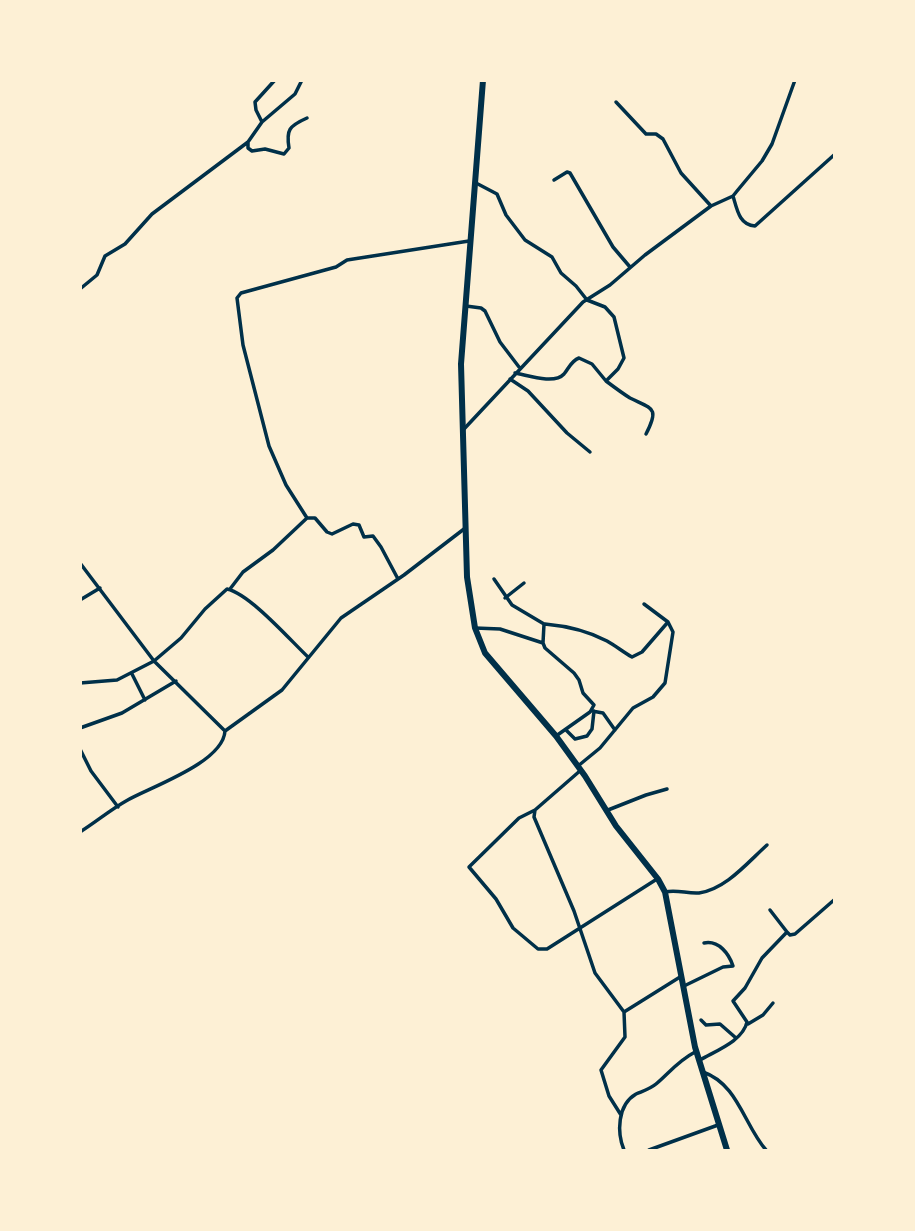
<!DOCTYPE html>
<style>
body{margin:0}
#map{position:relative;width:915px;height:1231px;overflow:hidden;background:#fdf0d5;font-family:"Titillium Web",sans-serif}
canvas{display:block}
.frame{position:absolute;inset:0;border:82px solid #fdf0d5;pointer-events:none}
</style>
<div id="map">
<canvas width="915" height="1231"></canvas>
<div class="frame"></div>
</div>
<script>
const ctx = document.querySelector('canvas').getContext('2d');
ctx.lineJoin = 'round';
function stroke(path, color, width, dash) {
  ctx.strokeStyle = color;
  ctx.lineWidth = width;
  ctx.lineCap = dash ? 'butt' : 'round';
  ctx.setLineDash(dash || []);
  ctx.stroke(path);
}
stroke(new Path2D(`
 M 616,102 L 646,134 L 656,134 L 663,139 L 681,173 L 711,206
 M 262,122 L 256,110 L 255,102 L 275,80
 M 248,142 L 248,148 L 252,151 L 265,149 L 284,154 L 289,148 C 286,130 289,126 307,118
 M 554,180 L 567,172 L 570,173 L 613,247 L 630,267
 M 476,183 L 497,194 L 506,215 L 525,240 L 552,257 L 561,273 L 576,286 L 587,300 L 605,307 L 614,317 L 624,358 L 618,369 L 606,381 L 592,364 L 579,358 C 571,361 569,368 564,374 C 554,385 527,375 515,373
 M 733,196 C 737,209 739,225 755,226 L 834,155
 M 80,289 L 97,275 L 105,256 L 125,244 L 152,214 L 248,142 L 262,122 L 295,94 L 302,80
 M 466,306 L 481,308 L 485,311 L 500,342 L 519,367
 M 510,379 L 528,391 L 567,433 L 590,452
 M 606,381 C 614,387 622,393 630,398 C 652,409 660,407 646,434
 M 464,429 L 583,302 L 610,285 L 645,255 L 711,206 L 733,196 L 737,191 L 762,161 L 772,144 L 795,80
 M 307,518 L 315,518 L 327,532 L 332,534 L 353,524 L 359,525 L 364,537 L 373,536 L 381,547 L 398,579
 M 80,563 L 154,661 L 225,731 L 282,690 L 341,618 L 404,575 L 464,529
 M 494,579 L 512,605 L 544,624 L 543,643 L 545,648 L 574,673 L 579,680 L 583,693 L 594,705 L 590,712 L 556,736
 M 230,589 L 243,572 L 273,550 L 307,518 L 286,485 L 269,446 L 243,345 L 237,298 L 241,293 L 336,267 L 347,260 L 469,241
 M 505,598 L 524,583
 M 80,600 L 100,588
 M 545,624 C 567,626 588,631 607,641 C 616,646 623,652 632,657 L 642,652 L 668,622
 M 475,628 L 500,629 L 543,643
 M 132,674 L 145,700
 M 80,683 L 117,680 L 154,661 L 181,638 L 205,609 L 227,589 C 250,594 290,640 308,657
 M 592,711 L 603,713 L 615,730
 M 80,728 L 122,713 L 176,681
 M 566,730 L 575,739 L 587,736 L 592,729 L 594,711
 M 80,749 L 91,771 L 118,807
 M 578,766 L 600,748 L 633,708 L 653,697 L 665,683 L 673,632 L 668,622 L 644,604
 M 581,770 L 535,810 L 534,817 L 574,911 L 595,973 L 624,1012
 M 535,810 L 519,818 L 469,867 L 496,899 L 513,928 L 538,949 L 547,949 L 657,879
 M 608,810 L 646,795 L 667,789
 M 80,832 C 96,822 110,810 126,801 C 150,787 223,763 225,731
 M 665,892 C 677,889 687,894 699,893 C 726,889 747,863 767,845
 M 787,932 L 790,935 L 795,934 L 834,900
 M 684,986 L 723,967 L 733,966 C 729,954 719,940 704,943
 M 701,1020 L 706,1025 L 720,1024 L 736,1038
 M 748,1024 L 763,1015 L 773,1003
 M 700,1060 C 715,1051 743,1041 747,1022 L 733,1001 L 745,988 L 762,958 L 787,932 L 770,910
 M 703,1072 C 738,1084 744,1125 766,1150
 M 621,1115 L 609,1096 L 601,1070 L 625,1037 L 624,1012 L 680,977
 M 624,1150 C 617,1133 617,1105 636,1094 C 643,1091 650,1089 656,1084 C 670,1072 678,1061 695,1052
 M 649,1150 L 718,1125`), '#003049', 3.5);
stroke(new Path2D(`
 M 483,80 L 461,364 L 467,577 L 475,628 L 485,653 L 556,736 L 585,776 L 616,826 L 658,879 L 665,892 L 695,1047 L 727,1150`), '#003049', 6);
</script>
